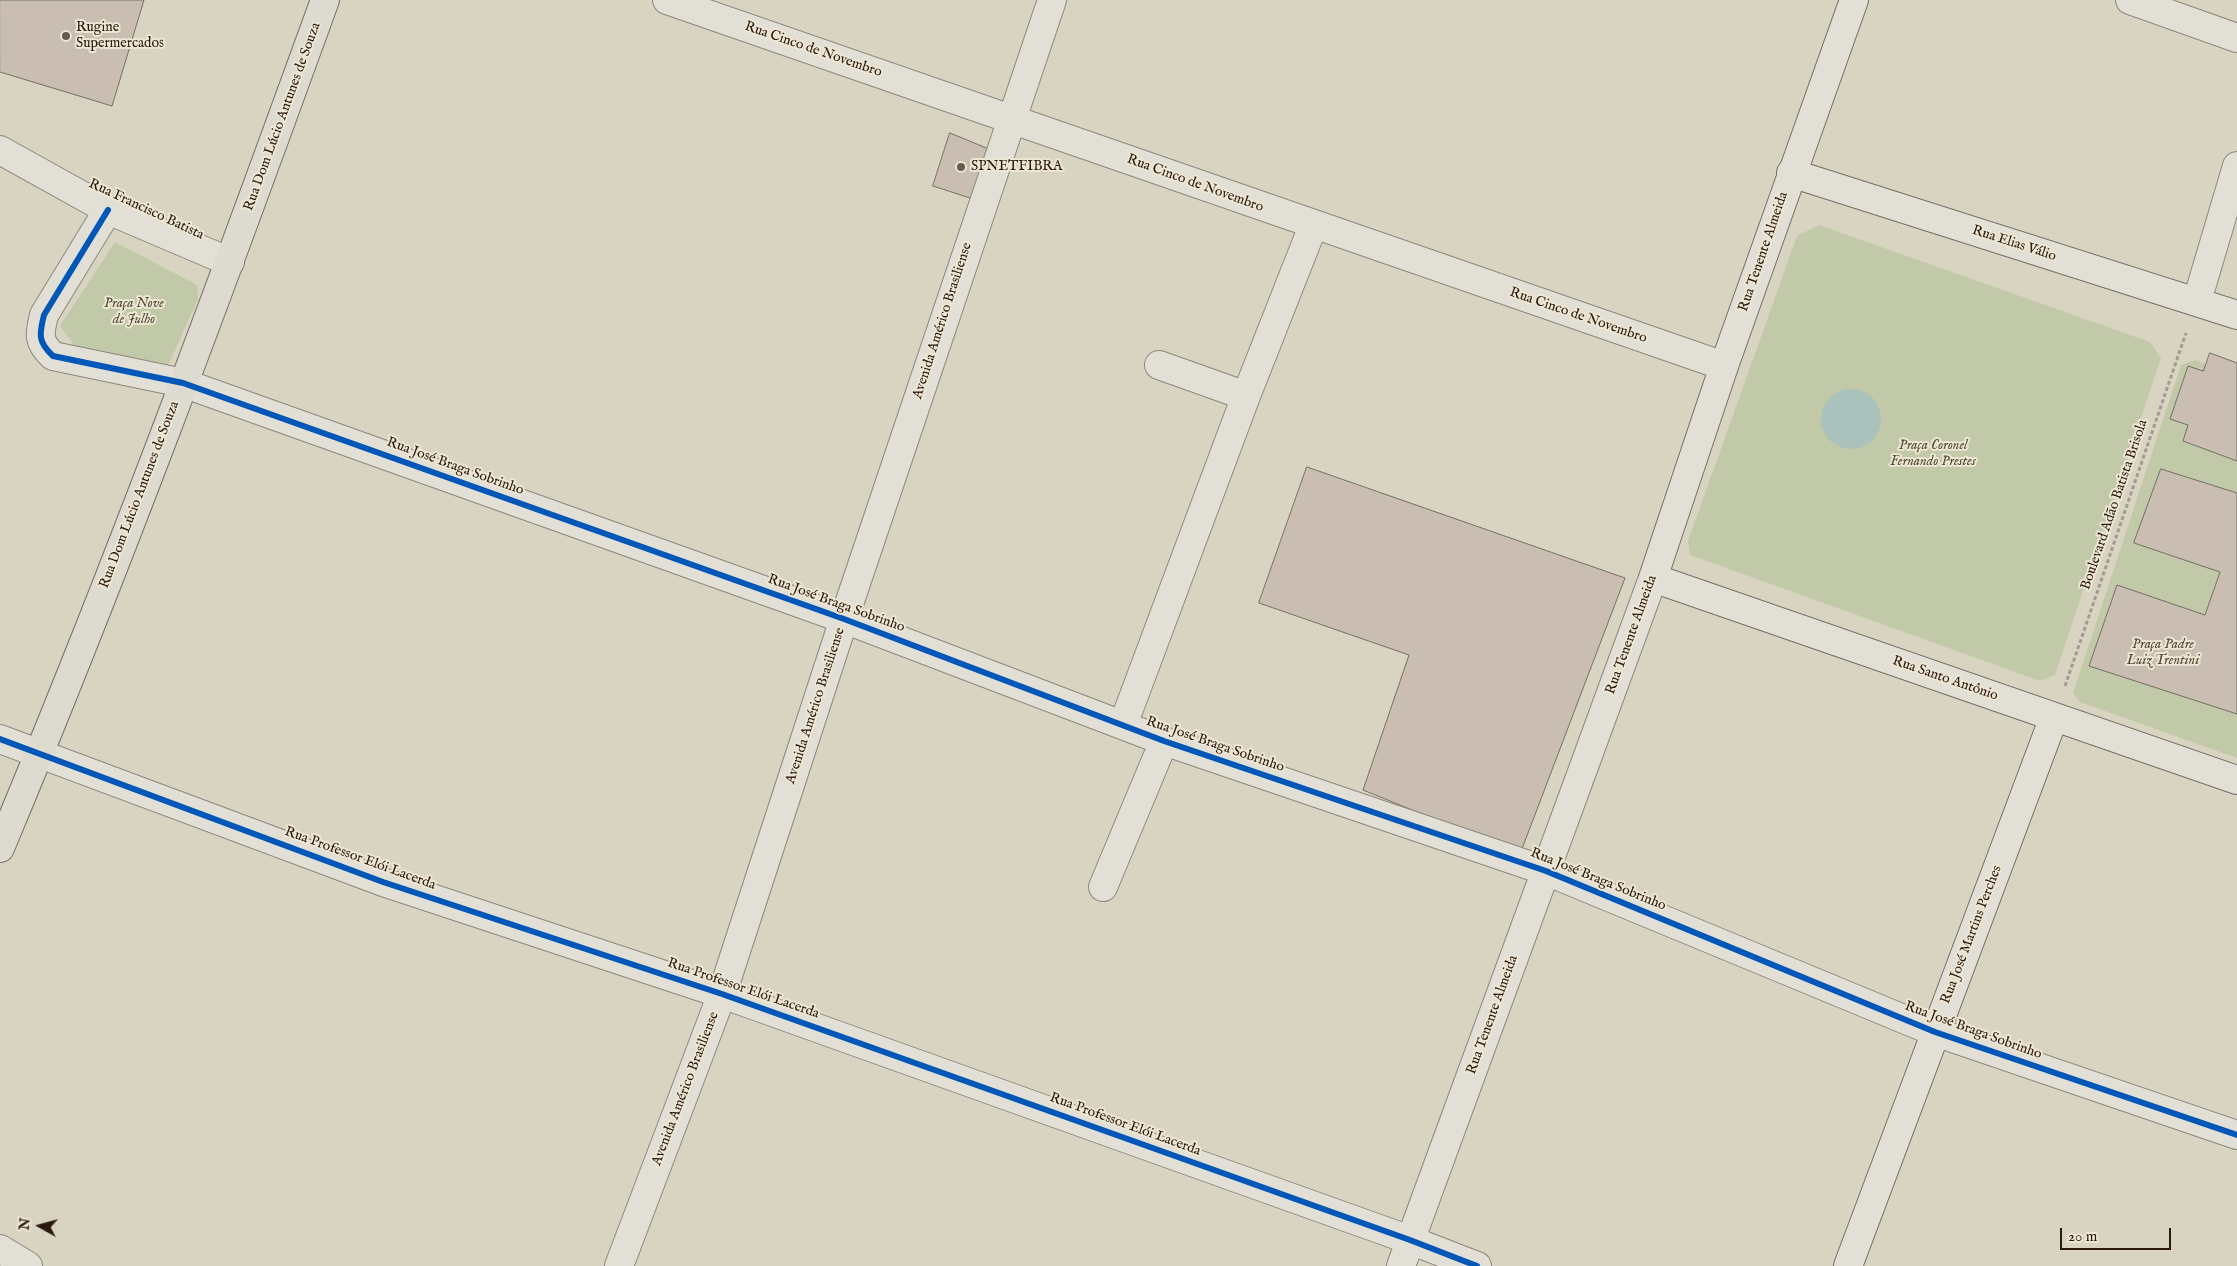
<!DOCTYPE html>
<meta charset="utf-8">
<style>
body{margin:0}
#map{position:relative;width:2237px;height:1266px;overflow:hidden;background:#d9d4c2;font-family:"IM FELL English",serif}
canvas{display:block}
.north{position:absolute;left:15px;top:1201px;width:50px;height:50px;-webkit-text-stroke:4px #ece6d2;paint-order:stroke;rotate:277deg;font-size:14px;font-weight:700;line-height:20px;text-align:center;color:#2b1810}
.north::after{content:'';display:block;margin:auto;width:18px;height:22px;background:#2b1810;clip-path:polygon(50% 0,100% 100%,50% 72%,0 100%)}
.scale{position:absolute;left:2060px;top:1228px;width:111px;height:22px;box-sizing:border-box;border:2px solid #2b1810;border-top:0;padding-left:6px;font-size:15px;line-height:18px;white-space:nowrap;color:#2b1810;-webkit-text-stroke:4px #ece6d2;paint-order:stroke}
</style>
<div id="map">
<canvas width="2237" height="1266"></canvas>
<div class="north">N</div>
<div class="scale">20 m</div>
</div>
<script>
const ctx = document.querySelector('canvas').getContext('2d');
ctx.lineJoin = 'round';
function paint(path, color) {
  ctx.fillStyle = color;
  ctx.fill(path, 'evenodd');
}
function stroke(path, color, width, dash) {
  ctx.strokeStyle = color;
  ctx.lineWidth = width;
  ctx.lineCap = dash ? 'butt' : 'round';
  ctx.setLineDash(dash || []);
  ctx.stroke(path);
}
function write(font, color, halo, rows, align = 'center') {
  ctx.font = font + ' "IM FELL English",serif';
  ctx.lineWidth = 4;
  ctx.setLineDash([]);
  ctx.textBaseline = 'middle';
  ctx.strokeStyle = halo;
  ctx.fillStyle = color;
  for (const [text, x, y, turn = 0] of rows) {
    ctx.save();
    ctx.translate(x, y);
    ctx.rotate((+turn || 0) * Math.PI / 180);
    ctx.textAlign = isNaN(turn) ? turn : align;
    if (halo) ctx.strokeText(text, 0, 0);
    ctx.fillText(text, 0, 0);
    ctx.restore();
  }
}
paint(new Path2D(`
 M 1819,225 L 2150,342 L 2161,358 L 2055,675 L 2040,681 L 1690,555 L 1688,541 L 1797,236 Z
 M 115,242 L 197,285 L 198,299 L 163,377 L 155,381 L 74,345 L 60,326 Z
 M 2195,360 L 2237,376 L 2237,758 L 2080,702 L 2073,693 L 2181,365 Z`), '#c1c9a9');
paint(new Path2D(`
 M1821 419a30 30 0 1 1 60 0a30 30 0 1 1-60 0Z`), '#abc1bb');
const building = new Path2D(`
 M 0,0 L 144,0 L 112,106 L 0,72 Z
 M 950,133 L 989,149 L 973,199 L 933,186 Z
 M 2210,353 L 2237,363 L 2237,461 L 2183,441 L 2188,425 L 2170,419 L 2188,366 L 2203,371 Z
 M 1307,467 L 1625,578 L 1520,854 L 1363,790 L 1409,655 L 1259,603 Z
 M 2161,469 L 2237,493 L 2237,714 L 2089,666 L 2117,585 L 2205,615 L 2220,572 L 2134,543 Z`);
paint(building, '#c9beb1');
stroke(building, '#746f65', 1);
const minor = new Path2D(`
 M 667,0 C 1020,121 1371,245 1724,366
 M 0,150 L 108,210 L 230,262
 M 108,210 L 44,315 C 39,335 38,342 53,356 L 183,383 L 844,619 L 1164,741 L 1546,871 L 1935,1032 L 2237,1135
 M 2197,301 L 2237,166
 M 1159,365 L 1246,396
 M 1123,725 L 1246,396 L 1313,226
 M 0,739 L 383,882 L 722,994 L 1410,1240 L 1477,1266
 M 1103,887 L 1164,741
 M 0,1249 L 28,1266
 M 619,1266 L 722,994 L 844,619 L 1052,0
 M 1401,1266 L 1653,578`);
const tertiary = new Path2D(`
 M 2130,0 L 2237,38`);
const secondary = new Path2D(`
 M 1854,0 L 1724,366 L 1653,578 L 2237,780
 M 1791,173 L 2237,315
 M 1848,1266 L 2054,717`);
const primary = new Path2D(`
 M 0,848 C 117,569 222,284 325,0`);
stroke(minor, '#8d887d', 30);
stroke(tertiary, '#8d887d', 30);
stroke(secondary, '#746f65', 30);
stroke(primary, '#746f65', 30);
stroke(new Path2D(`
 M 2065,686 L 2186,333`), '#a09c95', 3, [4, 2.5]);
stroke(minor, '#e2dfd6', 28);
stroke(tertiary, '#e2dfd6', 28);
stroke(secondary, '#e2dfd6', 28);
stroke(primary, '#dddad0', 28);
stroke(new Path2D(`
 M 108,210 L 44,315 C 39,335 38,342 53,356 L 183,383 L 844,619 L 1164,741 L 1546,871 L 1935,1032 L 2237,1135
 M 0,739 L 383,882 L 722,994 L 1410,1240 L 1477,1266`), '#0057b8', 6);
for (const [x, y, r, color] of [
 [66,36,5,"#685a4e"],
 [961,167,5,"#685a4e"]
]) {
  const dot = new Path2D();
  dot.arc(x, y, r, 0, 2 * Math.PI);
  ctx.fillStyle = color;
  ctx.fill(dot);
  stroke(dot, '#ece6d2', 2);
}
write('14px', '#2b1810', '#ece6d2', [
 ["Rugine",76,28],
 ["Supermercados",76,44],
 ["SPNETFIBRA",971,167]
], 'left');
write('14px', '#2b1810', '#ece6d2', [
 ["Rua Cinco de Novembro",813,50,19],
 ["Rua Dom Lúcio Antunes de Souza",283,117,-70],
 ["Rua Cinco de Novembro",1195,184,20],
 ["Rua Francisco Batista",146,210,25],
 ["Rua Elias Válio",2014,244,18],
 ["Rua Tenente Almeida",1764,252,-71],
 ["Rua Cinco de Novembro",1578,316,19],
 ["Avenida Américo Brasiliense",943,321,-72],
 ["Rua José Braga Sobrinho",455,467,20],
 ["Rua Dom Lúcio Antunes de Souza",140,495,-69],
 ["Boulevard Adão Batista Brisola",2115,505,-71],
 ["Rua José Braga Sobrinho",836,604,20],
 ["Rua Tenente Almeida",1632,635,-70],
 ["Rua Santo Antônio",1945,679,19],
 ["Avenida Américo Brasiliense",816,706,-72],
 ["Rua José Braga Sobrinho",1215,745,19],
 ["Rua Professor Elói Lacerda",360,859,20],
 ["Rua José Braga Sobrinho",1598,880,22],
 ["Rua José Martins Perches",1972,935,-69],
 ["Rua Professor Elói Lacerda",743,989,19],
 ["Rua Tenente Almeida",1493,1015,-70],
 ["Rua José Braga Sobrinho",1973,1031,20],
 ["Avenida Américo Brasiliense",686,1089,-69],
 ["Rua Professor Elói Lacerda",1125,1125,20]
]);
write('italic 14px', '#524a38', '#ece6d2', [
 ["Praça Nove",134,304],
 ["de Julho",134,320],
 ["Praça Coronel",1933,446],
 ["Fernando Prestes",1933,462],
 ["Praça Padre",2163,645],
 ["Luiz Trentini",2163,661]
]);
</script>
